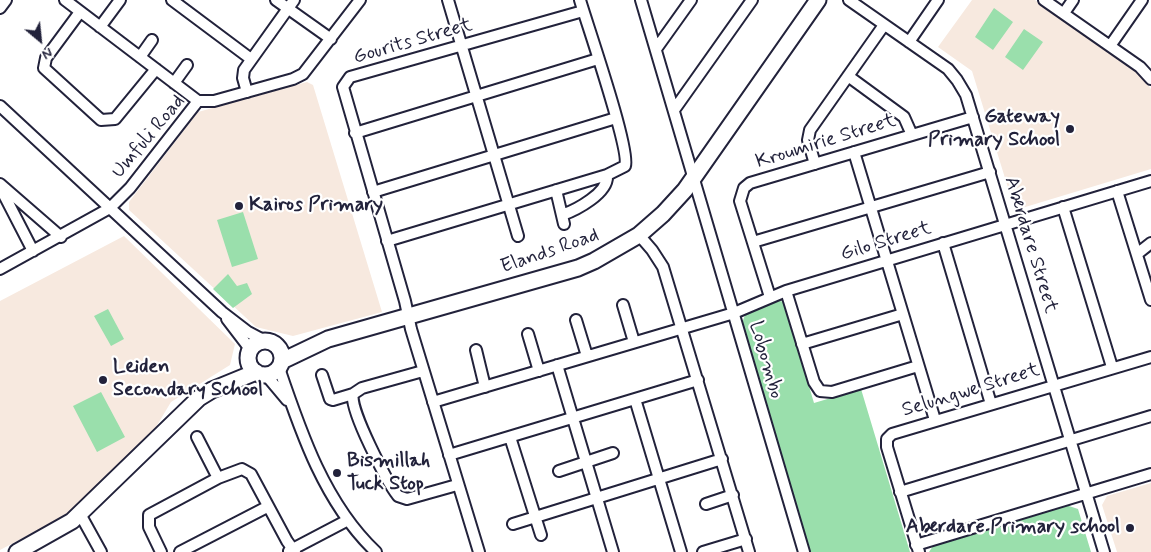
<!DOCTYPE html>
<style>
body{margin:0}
#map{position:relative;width:1151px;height:552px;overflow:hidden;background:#fff;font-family:Mynerve,sans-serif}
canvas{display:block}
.north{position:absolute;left:15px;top:15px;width:50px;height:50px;-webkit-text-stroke:4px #fff;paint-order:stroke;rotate:152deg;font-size:14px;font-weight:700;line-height:20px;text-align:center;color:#22223b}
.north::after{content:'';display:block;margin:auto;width:18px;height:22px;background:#22223b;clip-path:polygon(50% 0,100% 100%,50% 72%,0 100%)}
</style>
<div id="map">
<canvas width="1151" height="552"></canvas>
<div class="north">N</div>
</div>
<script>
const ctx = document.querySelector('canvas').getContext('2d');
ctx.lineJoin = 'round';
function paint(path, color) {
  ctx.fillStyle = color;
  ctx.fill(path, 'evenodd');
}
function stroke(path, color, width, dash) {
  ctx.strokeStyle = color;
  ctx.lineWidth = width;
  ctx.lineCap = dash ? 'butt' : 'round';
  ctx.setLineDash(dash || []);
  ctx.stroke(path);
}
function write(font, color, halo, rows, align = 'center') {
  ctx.font = font + ' Mynerve,sans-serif';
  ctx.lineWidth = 4.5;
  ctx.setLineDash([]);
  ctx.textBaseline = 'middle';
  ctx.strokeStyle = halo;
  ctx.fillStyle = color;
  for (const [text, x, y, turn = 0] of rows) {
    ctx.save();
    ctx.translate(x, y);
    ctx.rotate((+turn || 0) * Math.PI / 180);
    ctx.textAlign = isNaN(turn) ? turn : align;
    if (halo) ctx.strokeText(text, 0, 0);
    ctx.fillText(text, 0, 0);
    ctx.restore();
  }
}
paint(new Path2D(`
 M 972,0 L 1035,0 L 1140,74 L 1151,89 L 1151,169 L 1022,208 L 1013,204 L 972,71 L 938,47 Z
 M 307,82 L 313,85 L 382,312 L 293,336 L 256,327 L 129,210 L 129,202 L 198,112 Z
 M 124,236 L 235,344 L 230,365 L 171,402 L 153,432 L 72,512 L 0,550 L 0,301 Z
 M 1151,483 L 1151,552 L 1117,552 L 1102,505 L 1107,496 Z`), '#f7e9df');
paint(new Path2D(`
 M 994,8 L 1013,22 L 993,50 L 975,37 Z
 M 1024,29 L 1043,42 L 1023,70 L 1005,57 Z
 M 243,212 L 258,259 L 232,267 L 217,220 Z
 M 228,274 L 237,286 L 247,283 L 252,294 L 233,308 L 213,289 Z
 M 776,300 L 784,302 L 814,403 L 861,389 L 910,552 L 810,552 L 741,326 L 745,315 Z
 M 108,309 L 124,339 L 111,346 L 94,316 Z
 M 101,392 L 125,437 L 97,452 L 73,406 Z
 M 1066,505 L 1078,509 L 1091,552 L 929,552 L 933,546 Z`), '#9adfac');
const street = new Path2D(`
 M 65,0 L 198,101
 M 172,0 L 251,59
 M 276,0 L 331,39
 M 448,0 L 518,236
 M 641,0 L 804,552
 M 849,0 L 948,69 L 957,80 L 966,95 L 1104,552
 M 1044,0 L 1140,67 L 1151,79
 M 0,8 L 6,0
 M 80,12 L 46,58 L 44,68 L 101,120 L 115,119 L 156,69
 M 1064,13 L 1073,0
 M 100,27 L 120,0
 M 909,42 L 938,0
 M 1110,46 L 1142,0
 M 656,49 L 691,0
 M 140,57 L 152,40
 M 848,76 L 904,117 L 912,135
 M 174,83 L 187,65
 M 247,92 L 243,78 L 244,70 L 294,0
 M 0,106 L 222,312 L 248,332 L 265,341
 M 674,110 L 752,0
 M 355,133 L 598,59
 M 854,152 L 935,420
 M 815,164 L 808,140 L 810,130 L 884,25
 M 0,184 L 61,237
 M 0,187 L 33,251
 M 556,190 L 564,224
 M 1117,191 L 1151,300
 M 373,192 L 616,118
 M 1063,207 L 1112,367
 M 562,215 C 576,210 609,193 607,175
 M 639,235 L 652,250 L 663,267 L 749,552
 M 387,241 L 607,175 L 625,166 C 631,151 587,24 580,0
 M 753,242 L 990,172
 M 943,243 L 991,404
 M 1137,254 L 1151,243
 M 0,269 L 110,208 L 130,188 L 198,101 L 214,101 L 293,79 L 303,74 L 360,0
 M 786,291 L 814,382 L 820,391 L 832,392 L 918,366
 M 770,297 L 740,201 L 744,188 L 750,183 L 973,117
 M 623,305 L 634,342
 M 227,319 L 250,349
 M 576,320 L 587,356
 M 528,334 L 539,371
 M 802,344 L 903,314
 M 476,350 L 485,387
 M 557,365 L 613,552
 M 279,368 C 301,433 325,504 376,552
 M 266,375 L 287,400
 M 322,375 L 330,399 L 333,400 L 353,394 L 362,388 L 423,371
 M 353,394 C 349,409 387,482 398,496 L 407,499 L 457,485
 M 635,399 L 681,552
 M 433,402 L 734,313 L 786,291 L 1151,181
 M 197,437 L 218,478
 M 510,437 L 541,535
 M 449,455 L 698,380
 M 559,471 L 613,453
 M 900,492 L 1151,416
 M 706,504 L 733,495
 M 80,514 L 101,552
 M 513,524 L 722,459
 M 916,545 L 1151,474
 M 289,551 L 348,520
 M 161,552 L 149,527 L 149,515 L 218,478 L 242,469 L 251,474 L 287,541 L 295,552
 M 180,552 L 267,507
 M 479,552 L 411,329 L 405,301 L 343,87 L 350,77 L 583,11
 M 703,552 L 746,539
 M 919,552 L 887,447 L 887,439 L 892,434 L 1151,357`);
const secondary = new Path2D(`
 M248 358a17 17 0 1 1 34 0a17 17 0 1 1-34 0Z
 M 282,361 L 328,339 L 578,268 L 594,261 L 639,235 L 663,214 L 685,190 L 818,0
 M 17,552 L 72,521 L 199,398 L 212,390 L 256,372`);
stroke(street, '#22223b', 14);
stroke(secondary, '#22223b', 19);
stroke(street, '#fff', 10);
stroke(secondary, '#fff', 15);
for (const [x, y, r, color] of [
 [1070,129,5,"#22223b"],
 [239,206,5,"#22223b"],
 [103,380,5,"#22223b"],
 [337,473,5,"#22223b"],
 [1130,528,5,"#22223b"]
]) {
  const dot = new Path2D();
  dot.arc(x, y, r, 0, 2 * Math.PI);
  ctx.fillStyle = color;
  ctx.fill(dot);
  stroke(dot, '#fff', 2);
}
write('20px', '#22223b', '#fff', [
 ["Gourits Street",413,42,-16],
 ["Umfuli Road",149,137,-50],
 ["Kroumirie Street",826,142,-17],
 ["Gilo Street",886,242,-17],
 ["Aberdare Street",1030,245,73],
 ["Elands Road",550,252,-19],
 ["Lobombo",765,360,74],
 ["Selungwe Street",971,391,-17]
]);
write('bold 20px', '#22223b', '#fff', [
 ["Gateway",1060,118,"right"],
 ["Primary School",1060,141,"right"],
 ["Kairos Primary",249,206],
 ["Leiden",113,368],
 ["Secondary School",113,391],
 ["Bismillah",347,462],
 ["Tuck Stop",347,485],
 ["Aberdare Primary school",1120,528,"right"]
], 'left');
</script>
